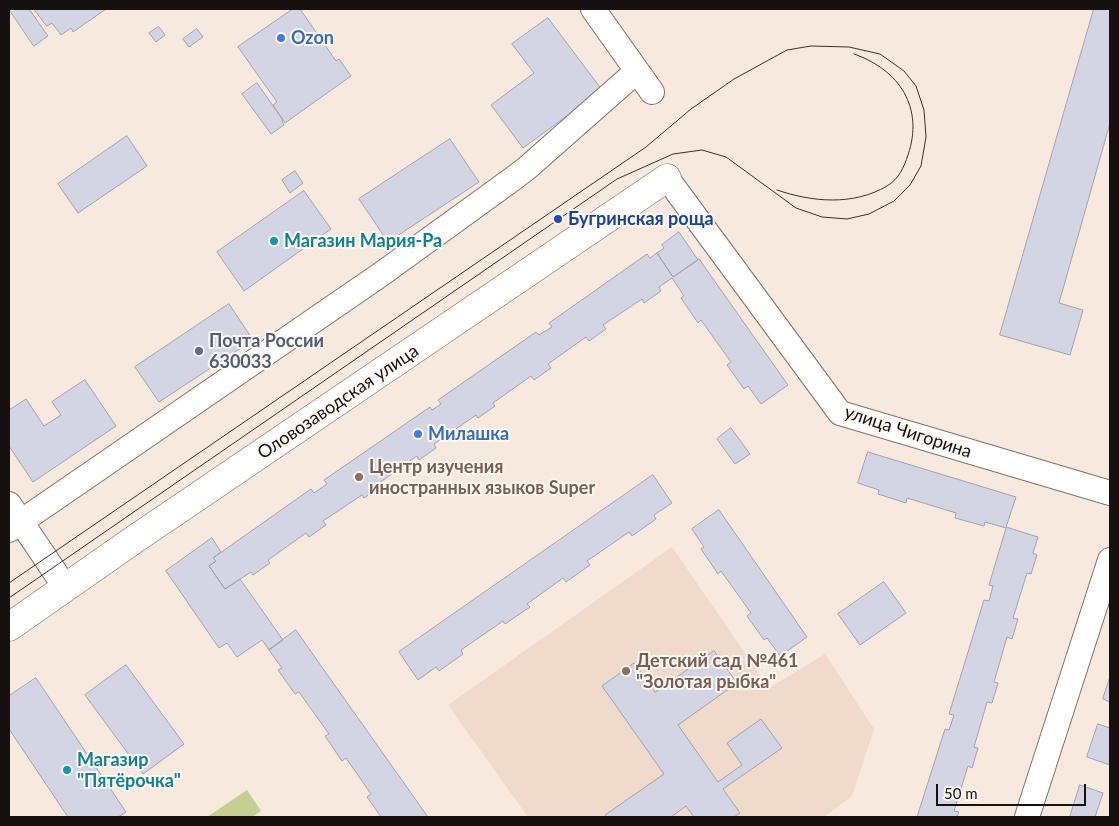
<!DOCTYPE html>
<meta charset="utf-8">
<style>
body{margin:0}
#map{position:relative;width:1119px;height:826px;overflow:hidden;background:#f7e9de;font-family:Lato,sans-serif}
canvas{display:block}
.frame{position:absolute;inset:0;border:10px solid #16110e;pointer-events:none}
.scale{position:absolute;left:936px;top:784px;width:150px;height:22px;box-sizing:border-box;border:2px solid #16110e;border-top:0;padding-left:6px;font-size:15px;line-height:18px;white-space:nowrap;color:#16110e;-webkit-text-stroke:4px #fef8f3;paint-order:stroke}
</style>
<div id="map">
<canvas width="1119" height="826"></canvas>
<div class="frame"></div>
<div class="scale">50 m</div>
</div>
<script>
const ctx = document.querySelector('canvas').getContext('2d');
ctx.lineJoin = 'round';
function paint(path, color) {
  ctx.fillStyle = color;
  ctx.fill(path, 'evenodd');
}
function stroke(path, color, width, dash) {
  ctx.strokeStyle = color;
  ctx.lineWidth = width;
  ctx.lineCap = dash ? 'butt' : 'round';
  ctx.setLineDash(dash || []);
  ctx.stroke(path);
}
function write(font, color, halo, rows, align = 'center') {
  ctx.font = font + ' Lato,sans-serif';
  ctx.lineWidth = 4;
  ctx.setLineDash([]);
  ctx.textBaseline = 'middle';
  ctx.strokeStyle = halo;
  ctx.fillStyle = color;
  for (const [text, x, y, turn = 0] of rows) {
    ctx.save();
    ctx.translate(x, y);
    ctx.rotate((+turn || 0) * Math.PI / 180);
    ctx.textAlign = isNaN(turn) ? turn : align;
    if (halo) ctx.strokeText(text, 0, 0);
    ctx.fillText(text, 0, 0);
    ctx.restore();
  }
}
paint(new Path2D(`
 M 672,547 L 769,688 L 825,654 L 874,729 L 852,796 L 824,817 L 528,817 L 448,705 Z`), '#efdacb');
paint(new Path2D(`
 M 247,790 L 261,811 L 252,817 L 207,817 Z`), '#c6ce91');
const building = new Path2D(`
 M 9,9 L 29,9 L 48,36 L 34,46 Z
 M 34,9 L 106,9 L 73,32 L 71,28 L 61,35 L 52,23 L 47,26 Z
 M 293,9 L 300,9 L 336,61 L 339,59 L 351,76 L 285,123 L 273,105 L 277,102 L 238,47 Z
 M 1094,9 L 1110,9 L 1110,123 L 1059,303 L 1083,310 L 1070,355 L 1000,335 Z
 M 548,18 L 602,90 L 523,148 L 491,105 L 534,73 L 512,44 Z
 M 159,27 L 165,35 L 156,42 L 149,33 Z
 M 197,29 L 203,37 L 189,47 L 183,39 Z
 M 257,83 L 283,120 L 282,121 L 284,125 L 271,134 L 242,94 Z
 M 127,136 L 147,166 L 78,213 L 58,184 Z
 M 450,139 L 479,182 L 388,242 L 359,199 Z
 M 295,171 L 303,183 L 290,193 L 282,180 Z
 M 304,191 L 331,229 L 244,291 L 217,252 Z
 M 679,232 L 698,260 L 673,277 L 657,253 L 664,248 L 662,245 Z
 M 657,253 L 673,277 L 699,259 L 788,385 L 761,404 L 748,386 L 744,389 L 727,365 L 731,362 L 701,320 L 698,323 L 681,298 L 684,296 L 672,278 L 659,287 L 661,291 L 644,303 L 642,299 L 603,325 L 606,329 L 589,341 L 586,337 L 548,364 L 551,368 L 534,380 L 531,376 L 493,403 L 495,406 L 478,418 L 476,415 L 434,444 L 436,448 L 419,460 L 417,456 L 379,483 L 381,486 L 364,498 L 362,495 L 323,521 L 326,525 L 309,537 L 306,533 L 268,560 L 270,563 L 253,575 L 251,572 L 225,589 L 209,566 L 216,561 L 213,558 L 311,489 L 314,493 L 327,484 L 324,480 L 430,407 L 432,410 L 441,404 L 438,400 L 536,332 L 539,335 L 552,327 L 549,323 L 647,254 L 650,258 Z
 M 229,304 L 253,340 L 159,402 L 135,367 Z
 M 85,380 L 116,426 L 33,482 L 9,446 L 9,410 L 26,399 L 44,426 L 61,415 L 52,402 Z
 M 731,428 L 750,454 L 735,464 L 717,439 Z
 M 868,452 L 1016,497 L 1006,527 L 1038,537 L 1033,553 L 1037,555 L 1031,574 L 1027,573 L 1013,618 L 1018,619 L 1012,639 L 1007,637 L 994,682 L 998,683 L 992,703 L 987,702 L 974,747 L 978,748 L 972,768 L 968,766 L 954,811 L 959,812 L 957,817 L 917,817 L 945,729 L 949,730 L 954,715 L 949,714 L 984,600 L 989,601 L 993,586 L 989,585 L 1006,528 L 985,522 L 984,526 L 955,518 L 956,513 L 907,498 L 906,503 L 878,494 L 879,490 L 858,483 Z
 M 653,475 L 672,503 L 654,515 L 656,519 L 632,536 L 629,532 L 587,561 L 590,565 L 566,582 L 563,578 L 527,604 L 530,607 L 505,624 L 503,621 L 461,650 L 463,654 L 439,671 L 436,667 L 418,680 L 399,652 Z
 M 719,510 L 807,637 L 780,656 L 767,638 L 764,640 L 747,616 L 751,613 L 721,571 L 718,574 L 701,549 L 704,547 L 692,529 Z
 M 212,538 L 221,552 L 213,558 L 216,561 L 209,566 L 225,589 L 240,579 L 283,640 L 269,650 L 262,640 L 237,657 L 227,643 L 219,648 L 166,571 Z
 M 884,582 L 906,613 L 860,645 L 838,614 Z
 M 296,630 L 319,663 L 428,817 L 381,817 L 367,797 L 371,794 L 346,758 L 342,761 L 325,736 L 329,734 L 299,692 L 295,694 L 278,670 L 282,668 L 269,650 Z
 M 714,651 L 737,683 L 678,725 L 718,782 L 742,765 L 727,743 L 761,719 L 782,748 L 723,789 L 740,813 L 734,817 L 694,817 L 686,806 L 671,817 L 606,817 L 605,815 L 664,774 L 602,686 L 634,663 L 655,692 Z
 M 126,665 L 184,744 L 143,774 L 85,695 Z
 M 1110,677 L 1110,702 L 1103,699 Z
 M 36,678 L 126,812 L 118,817 L 68,817 L 9,729 L 9,696 Z
 M 1098,724 L 1110,728 L 1110,765 L 1087,757 Z
 M 1080,785 L 1103,793 L 1095,817 L 1070,817 Z`);
paint(building, '#d3d4e4');
stroke(building, '#a1a2b1', 1);
const minor = new Path2D(`
 M 593,9 L 652,92
 M 667,178 L 840,413 L 1110,493
 M 9,504 L 65,587
 M 9,530 L 380,275 L 514,178 L 527,168 L 637,71
 M 1027,817 L 1110,560`);
const tertiary = new Path2D(`
 M 9,627 L 135,539 L 667,178`);
stroke(minor, '#7f7268', 26);
stroke(tertiary, '#7f7268', 29);
stroke(minor, '#fff', 24);
stroke(tertiary, '#fff', 28);
stroke(new Path2D(`
 M 777,190 C 812,202 853,206 887,186 C 899,179 904,167 908,155 C 924,108 900,70 854,54
 M 9,583 L 646,147 L 691,109 L 734,79 L 787,50 L 811,46 L 849,47 L 880,54 L 904,71 L 916,86 L 924,110 L 926,137 L 921,166 L 910,185 L 894,201 L 869,214 L 847,219 L 822,217 L 796,208 L 726,157 L 702,150 L 673,154 L 617,179 L 9,598`), '#38322d', 1);
for (const [x, y, r, color] of [
 [281,38,5,"#3f7fe0"],
 [558,219,5,"#1a4fb4"],
 [274,241,5,"#0f9aa8"],
 [199,351,5,"#5c6f8a"],
 [418,434,5,"#3f7fe0"],
 [359,477,5,"#8d6e63"],
 [626,671,5,"#8d6e63"],
 [67,770,5,"#0f9aa8"]
]) {
  const dot = new Path2D();
  dot.arc(x, y, r, 0, 2 * Math.PI);
  ctx.fillStyle = color;
  ctx.fill(dot);
  stroke(dot, '#fef8f3', 2);
}
write('bold 18px', '#366cbe', '#fef8f3', [
 ["Ozon",291,38],
 ["Милашка",428,434]
], 'left');
write('bold 18px', '#164399', '#fef8f3', [
 ["Бугринская роща",568,219]
], 'left');
write('bold 18px', '#0d838f', '#fef8f3', [
 ["Магазин Мария-Ра",284,241],
 ["Магазир",77,760],
 ["\"Пятёрочка\"",77,781]
], 'left');
write('bold 18px', '#4e5e75', '#fef8f3', [
 ["Почта России",209,341],
 ["630033",209,362]
], 'left');
write('18px', '#16110e', '#fef8f3', [
 ["Оловозаводская улица",338,402,-34],
 ["улица Чигорина",908,432,18]
]);
write('bold 18px', '#785e54', '#fef8f3', [
 ["Центр изучения",369,467],
 ["иностранных языков Super",369,488],
 ["Детский сад №461",636,661],
 ["\"Золотая рыбка\"",636,682]
], 'left');
</script>
